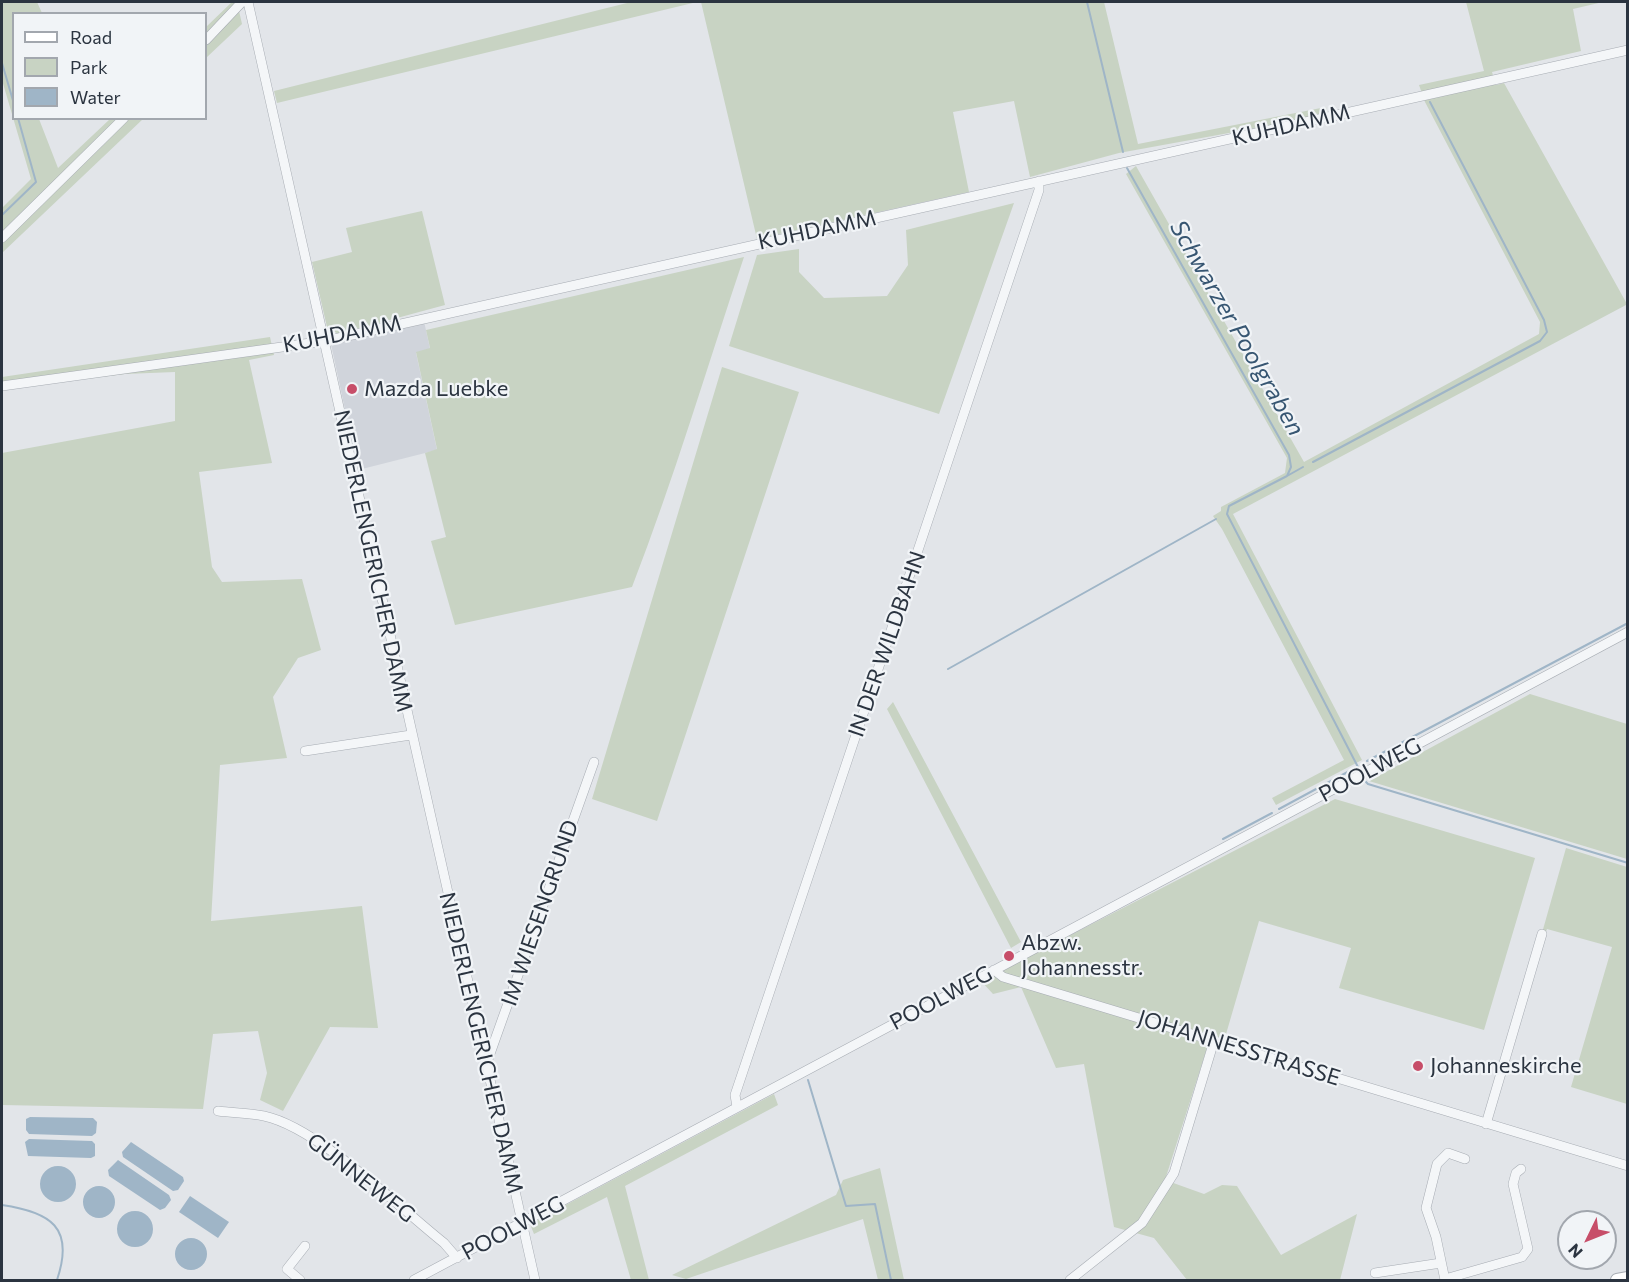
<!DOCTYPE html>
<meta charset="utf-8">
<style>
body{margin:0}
#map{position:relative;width:1629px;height:1282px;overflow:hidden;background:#e2e5e9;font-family:Commissioner,sans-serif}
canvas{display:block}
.frame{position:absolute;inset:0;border:3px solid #2b3440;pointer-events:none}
.legend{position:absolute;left:12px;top:12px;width:195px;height:108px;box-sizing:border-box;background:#f1f4f7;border:2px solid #a2a7ae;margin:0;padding:8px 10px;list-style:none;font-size:18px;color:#2b3440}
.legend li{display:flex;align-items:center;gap:12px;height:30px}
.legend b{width:30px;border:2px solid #a2a7ae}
.north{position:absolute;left:1557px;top:1210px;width:60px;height:60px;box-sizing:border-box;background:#f1f4f7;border:2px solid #a2a7ae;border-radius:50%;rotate:227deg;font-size:16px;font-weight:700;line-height:24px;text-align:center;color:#2b3440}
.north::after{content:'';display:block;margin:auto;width:21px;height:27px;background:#c74e69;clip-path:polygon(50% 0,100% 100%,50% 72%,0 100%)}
</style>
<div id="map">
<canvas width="1629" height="1282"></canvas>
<div class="frame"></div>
<ul class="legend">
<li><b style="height:8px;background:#fff"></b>Road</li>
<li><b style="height:16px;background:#c8d3c3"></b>Park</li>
<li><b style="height:16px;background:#9fb5c7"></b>Water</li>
</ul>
<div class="north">N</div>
</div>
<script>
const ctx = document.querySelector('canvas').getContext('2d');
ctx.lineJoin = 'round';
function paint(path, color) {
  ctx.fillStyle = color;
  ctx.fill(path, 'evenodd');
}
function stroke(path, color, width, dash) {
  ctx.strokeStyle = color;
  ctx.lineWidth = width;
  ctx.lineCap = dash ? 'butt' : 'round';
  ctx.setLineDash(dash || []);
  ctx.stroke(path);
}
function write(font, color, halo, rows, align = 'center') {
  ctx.font = font + ' Commissioner,sans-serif';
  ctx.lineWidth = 4.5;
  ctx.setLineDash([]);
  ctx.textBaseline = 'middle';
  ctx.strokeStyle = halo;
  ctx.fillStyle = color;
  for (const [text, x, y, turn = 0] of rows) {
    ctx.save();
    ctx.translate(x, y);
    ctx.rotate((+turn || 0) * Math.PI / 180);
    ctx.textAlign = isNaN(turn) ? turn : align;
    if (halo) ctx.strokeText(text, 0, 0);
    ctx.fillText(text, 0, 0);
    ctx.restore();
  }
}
paint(new Path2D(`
 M 424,321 L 430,349 L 416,353 L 437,450 L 358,470 L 331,344 Z`), '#d0d4db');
paint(new Path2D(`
 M 2,2 L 37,2 L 42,13 L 14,14 L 14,118 L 39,119 L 58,168 L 110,119 L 143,119 L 2,253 L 2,208 L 31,179 L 2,80 Z
 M 232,2 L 237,2 L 242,24 L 206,58 L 206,27 Z
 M 631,2 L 697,2 L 277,103 L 274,91 Z
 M 701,2 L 1104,2 L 1138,144 L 1326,107 L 1328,115 L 1119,153 L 1030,177 L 1014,101 L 953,112 L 969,192 L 757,239 Z
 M 1466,2 L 1603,2 L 1573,9 L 1581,51 L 1492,72 L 1496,85 L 1504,83 L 1627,304 L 1627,307 L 1626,305 L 1233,514 L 1362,760 L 1276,805 L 1272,798 L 1344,760 L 1222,529 L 1213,516 L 1221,511 L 1221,507 L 1285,473 L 1287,458 L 1126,174 L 1136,166 L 1304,462 L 1539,334 L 1540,322 L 1425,102 L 1419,85 L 1484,71 Z
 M 1014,203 L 939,414 L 729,346 L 757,255 L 799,249 L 799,272 L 824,298 L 887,296 L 908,265 L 906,230 Z
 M 422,211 L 445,305 L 338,334 L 327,327 L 312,262 L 352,252 L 346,228 Z
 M 744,257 C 707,367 674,479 632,587 L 455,625 L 431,541 L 446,537 L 425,453 L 437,449 L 416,352 L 430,348 L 426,330 Z
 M 270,337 L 274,355 L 249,360 L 272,463 L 199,472 L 212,567 L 222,582 L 302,579 L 321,650 L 298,658 L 273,697 L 287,758 L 220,765 L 211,921 L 362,906 L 378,1028 L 330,1027 L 283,1111 L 260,1100 L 267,1073 L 258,1031 L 213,1034 L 203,1109 L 2,1105 L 2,453 L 175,421 L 175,372 L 125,374 L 2,389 L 2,377 Z
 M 722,367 L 799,392 L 657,821 L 592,799 Z
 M 1530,694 L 1627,724 L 1627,859 L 1369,781 Z
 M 893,702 L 1021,942 L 1011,948 L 887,709 Z
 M 1335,799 L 1535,858 L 1484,1030 L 1339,988 L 1351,948 L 1259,921 L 1224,1041 L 1207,1048 L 1165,1180 L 1204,1194 L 1222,1185 L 1237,1186 L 1281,1255 L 1357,1214 L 1340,1280 L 1187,1280 L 1154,1238 L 1114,1227 L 1084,1064 L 1056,1068 L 1021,987 L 993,994 L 981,981 Z
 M 1566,848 L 1627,867 L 1627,1104 L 1571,1087 L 1612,947 L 1547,929 L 1545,934 L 1542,933 Z
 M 774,1094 L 778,1105 L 625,1186 L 649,1280 L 631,1280 L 607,1197 L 534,1234 L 530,1224 Z
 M 880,1168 L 904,1280 L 878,1280 L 863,1219 L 686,1279 L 672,1275 L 836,1195 L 843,1180 Z`), '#c8d3c3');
paint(new Path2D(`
 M 30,1117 L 93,1118 L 97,1122 L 96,1133 L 92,1136 L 29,1134 L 26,1130 L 26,1119 Z
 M 29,1139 L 92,1141 L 95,1144 L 95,1156 L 91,1158 L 28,1156 L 25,1142 Z
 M 131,1142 L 183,1177 L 184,1181 L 178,1190 L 173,1191 L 123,1157 L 122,1152 Z
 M 118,1160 L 169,1195 L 171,1200 L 165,1208 L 160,1210 L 109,1176 L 108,1170 Z
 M40 1184a18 18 0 1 1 36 0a18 18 0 1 1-36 0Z
 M83 1202a16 16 0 1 1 32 0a16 16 0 1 1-32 0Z
 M 190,1196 L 229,1222 L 218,1238 L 179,1212 Z
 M117 1229a18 18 0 1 1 36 0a18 18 0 1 1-36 0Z
 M175 1254a16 16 0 1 1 32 0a16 16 0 1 1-32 0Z`), '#9fb5c7');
stroke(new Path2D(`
 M 1087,2 L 1123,152
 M 2,63 L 14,104
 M 1127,168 L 1289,455 L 1291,467 L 1287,476 L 1229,506 L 1227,514 L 1359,769
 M 2,215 L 36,182 L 18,118
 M 1313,462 L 1540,341 L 1547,332 L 1544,320 L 1430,102
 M 1287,476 L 1303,467
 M 948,669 L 1216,519
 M 1367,761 L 1628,623
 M 1363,779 L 1368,784 L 1628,863
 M 1279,809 L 1355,768
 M 1223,839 L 1272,813
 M 808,1080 L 846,1206 L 875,1204 L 891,1280
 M 2,1205 C 50,1212 75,1227 57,1280`), '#9fb5c7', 2);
const minor = new Path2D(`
 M 248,2 L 535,1280
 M 206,40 L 242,2
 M 2,238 L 124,118
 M 2,386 L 325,341 L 1628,50
 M 305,751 L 411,735
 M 994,970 L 1003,977 L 1628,1166
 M 486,1065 L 594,762
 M 737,1107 L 735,1095 L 1039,190 L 1039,181
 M 218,1111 C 233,1113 249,1113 264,1116 C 317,1127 400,1208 444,1243 L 457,1258
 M 1486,1124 L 1542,934
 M 1375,1273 L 1441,1263
 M 1445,1279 L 1522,1257 L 1528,1249 L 1513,1184 L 1516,1173 L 1521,1169
 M 300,1280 L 287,1269 L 305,1246
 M 414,1280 L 1628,632
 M 1070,1280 L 1142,1223 L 1174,1173 L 1214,1041
 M 1445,1280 L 1436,1237 L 1426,1208 L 1437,1164 L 1448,1153 L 1465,1159`);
const secondary = new Path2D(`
 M 1617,1280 L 1628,1278`);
stroke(minor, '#a7acb3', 10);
stroke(secondary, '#a7acb3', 14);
stroke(minor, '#f4f6f8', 9);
stroke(secondary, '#fff', 12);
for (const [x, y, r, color] of [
 [352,389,6,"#c74e69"],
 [1009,956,6,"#c74e69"],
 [1418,1066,6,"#c74e69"]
]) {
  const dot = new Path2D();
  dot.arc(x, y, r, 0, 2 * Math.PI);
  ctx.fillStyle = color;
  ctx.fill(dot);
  stroke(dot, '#f1f4f7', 2);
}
write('22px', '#2b3440', '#f1f4f7', [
 ["KUHDAMM",1291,125,-13],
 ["KUHDAMM",817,230,-12],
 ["KUHDAMM",342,334,-11],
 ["NIEDERLENGERICHER DAMM",373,561,78],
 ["IN DER WILDBAHN",887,644,-71],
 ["POOLWEG",1370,770,-28],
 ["IM WIESENGRUND",540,913,-71],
 ["POOLWEG",941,998,-28],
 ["NIEDERLENGERICHER DAMM",481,1043,77],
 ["JOHANNESSTRASSE",1239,1048,17],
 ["GÜNNEWEG",361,1178,38],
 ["POOLWEG",513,1228,-28]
]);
write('22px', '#2b3440', '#f1f4f7', [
 ["Mazda Luebke",364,389],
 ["Abzw.",1021,943],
 ["Johannesstr.",1021,968],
 ["Johanneskirche",1430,1066]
], 'left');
write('italic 24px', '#375672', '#f1f4f7', [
 ["Schwarzer Poolgraben",1237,328,60]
]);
</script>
